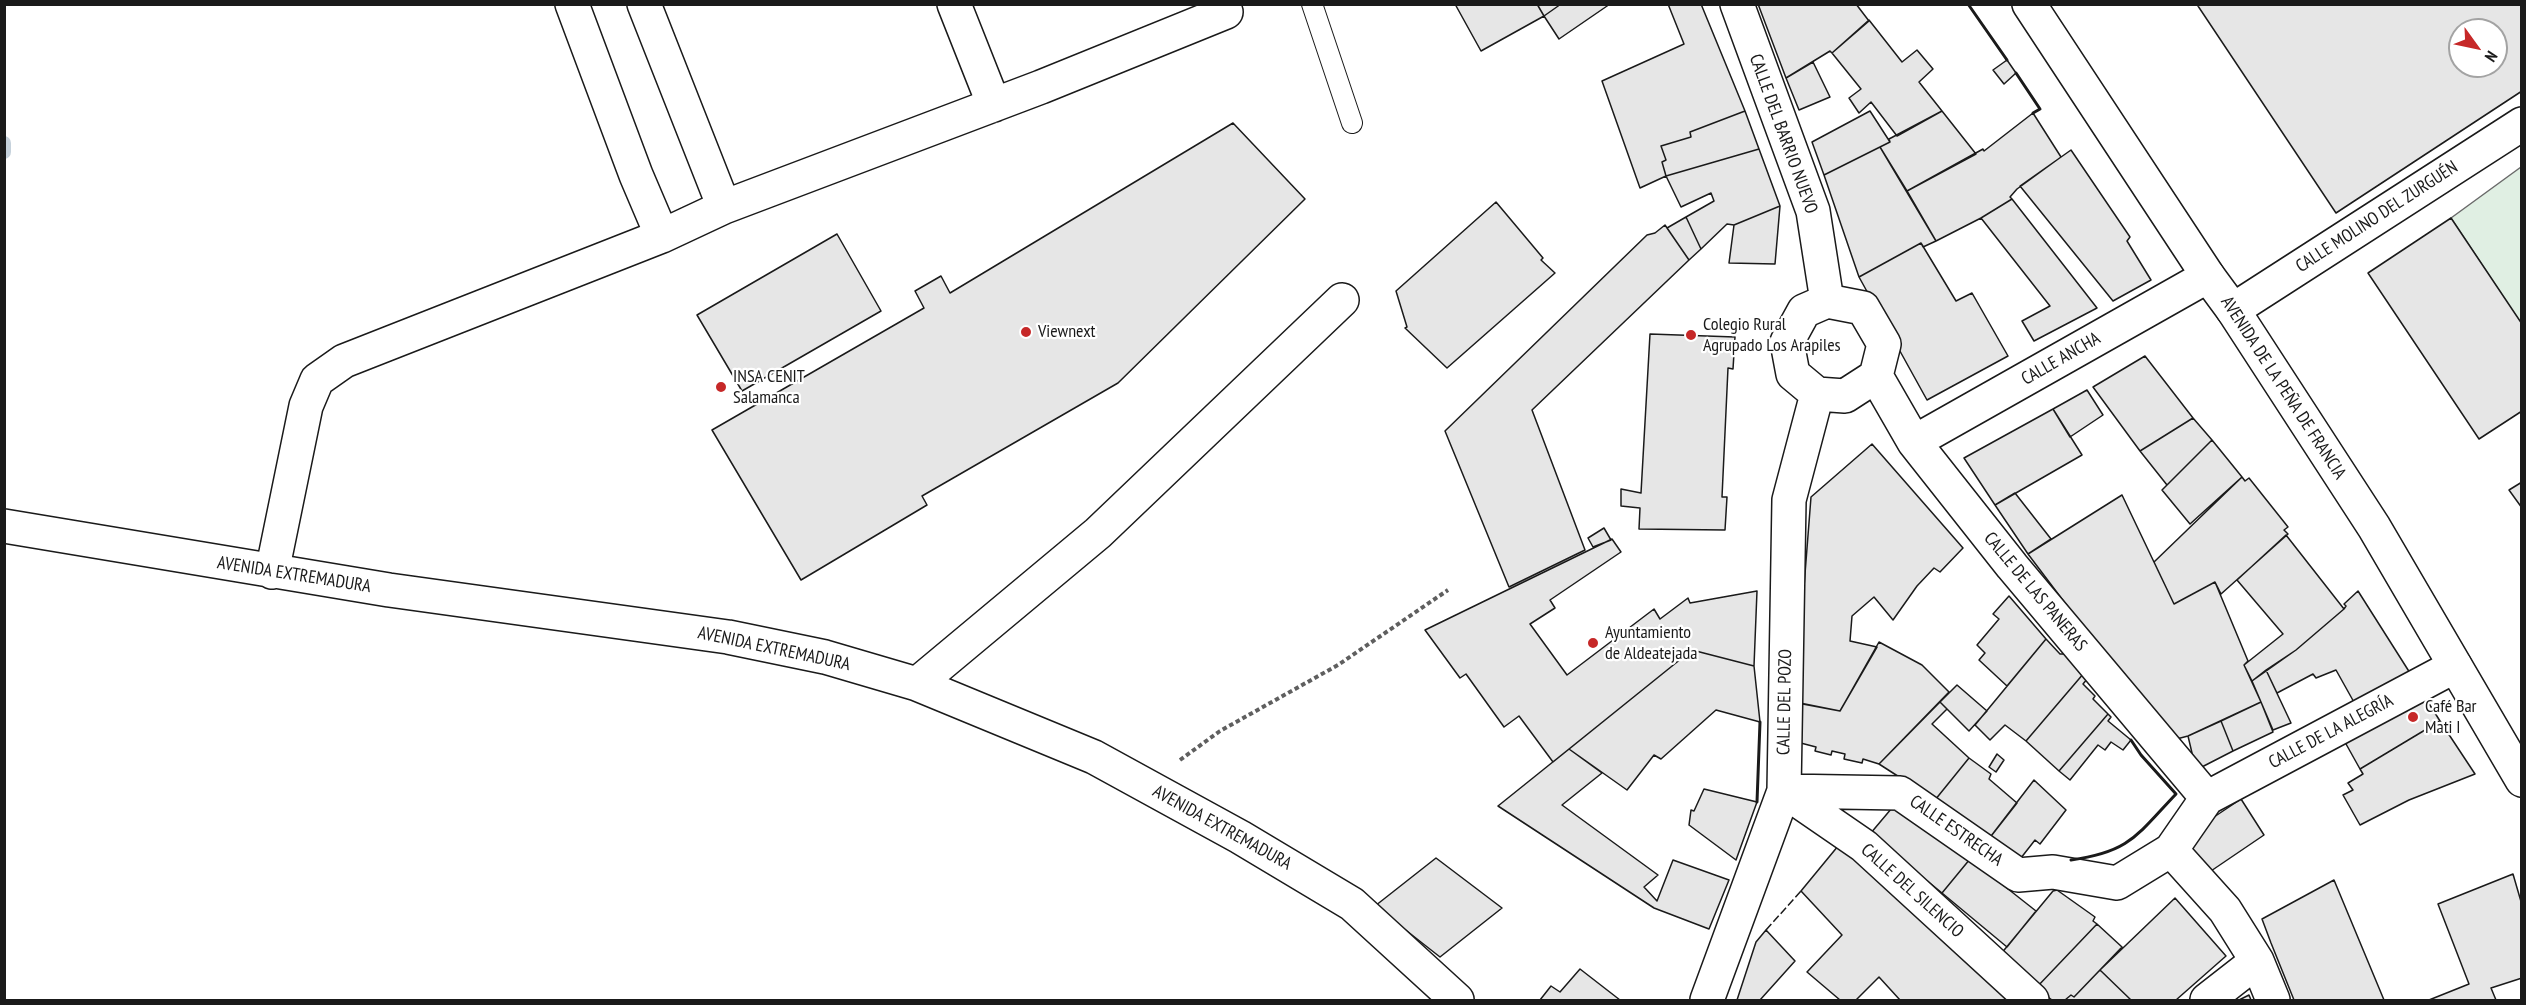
<!DOCTYPE html>
<meta charset="utf-8">
<style>
body{margin:0}
#map{position:relative;width:2526px;height:1005px;overflow:hidden;background:#fff;font-family:"PT Sans Narrow",sans-serif}
canvas{display:block}
.frame{position:absolute;inset:0;border:6px solid #1a1a1a;pointer-events:none}
.north{position:absolute;left:2448px;top:18px;width:60px;height:60px;box-sizing:border-box;background:#fff;border:2px solid #a3a3a3;border-radius:50%;rotate:123deg;font-size:16px;font-weight:700;line-height:24px;text-align:center;color:#1a1a1a}
.north::after{content:'';display:block;margin:auto;width:21px;height:27px;background:#c62828;clip-path:polygon(50% 0,100% 100%,50% 72%,0 100%)}
</style>
<div id="map">
<canvas width="2526" height="1005"></canvas>
<div class="frame"></div>
<div class="north">N</div>
</div>
<script>
const ctx = document.querySelector('canvas').getContext('2d');
ctx.lineJoin = 'round';
function paint(path, color) {
  ctx.fillStyle = color;
  ctx.fill(path, 'evenodd');
}
function stroke(path, color, width, dash) {
  ctx.strokeStyle = color;
  ctx.lineWidth = width;
  ctx.lineCap = dash ? 'butt' : 'round';
  ctx.setLineDash(dash || []);
  ctx.stroke(path);
}
function write(font, color, halo, rows, align = 'center') {
  ctx.font = font + ' "PT Sans Narrow",sans-serif';
  ctx.lineWidth = 4.5;
  ctx.setLineDash([]);
  ctx.textBaseline = 'middle';
  ctx.strokeStyle = halo;
  ctx.fillStyle = color;
  for (const [text, x, y, turn = 0] of rows) {
    ctx.save();
    ctx.translate(x, y);
    ctx.rotate((+turn || 0) * Math.PI / 180);
    ctx.textAlign = isNaN(turn) ? turn : align;
    if (halo) ctx.strokeText(text, 0, 0);
    ctx.fillText(text, 0, 0);
    ctx.restore();
  }
}
const green = new Path2D(`
 M 2521,167 L 2521,324 L 2451,218 Z`);
paint(green, '#e0efe3');
stroke(green, '#6a6a6a', 1.5);
stroke(new Path2D(`
 M 4,143 L 4,152`), '#c6d2dc', 14);
const building = new Path2D(`
 M 1455,4 L 1537,4 L 1544,16 L 1481,51 Z
 M 1537,4 L 1561,4 L 1544,16 Z
 M 1561,4 L 1610,4 L 1559,39 L 1544,16 Z
 M 1668,4 L 1701,4 L 1745,111 L 1690,132 L 1691,137 L 1661,146 L 1666,160 L 1662,162 L 1666,176 L 1640,188 L 1602,81 L 1684,44 Z
 M 1758,4 L 1856,4 L 1869,21 L 1832,53 L 1830,51 L 1786,78 Z
 M 2200,4 L 2522,4 L 2522,91 L 2336,213 L 2198,6 ZM 2460,30 L 2496,30 L 2496,66 L 2460,66 Z
 M 1869,20 L 1902,62 L 1917,50 L 1933,69 L 1919,82 L 1942,111 L 1897,136 L 1871,102 L 1859,113 L 1849,98 L 1861,89 L 1832,53 Z
 M 2007,60 L 2016,73 L 2004,84 L 1993,70 Z
 M 1813,62 L 1830,97 L 1799,110 L 1786,78 Z
 M 1745,111 L 1759,149 L 1666,176 L 1662,162 L 1666,160 L 1661,146 L 1691,137 L 1690,132 Z
 M 1870,111 L 1890,142 L 1824,175 L 1812,142 Z
 M 1942,111 L 1976,154 L 1907,191 L 1880,147 L 1890,142 L 1889,139 Z
 M 2033,113 L 2061,157 L 2017,189 L 2010,197 L 2012,199 L 1981,218 L 1936,241 L 1907,191 L 1983,149 L 1984,151 Z
 M 1233,123 L 1305,199 L 1118,383 L 922,496 L 927,505 L 801,580 L 712,430 L 924,308 L 915,291 L 941,276 L 950,293 Z
 M 1880,147 L 1936,241 L 1923,247 L 1921,243 L 1859,277 L 1824,175 Z
 M 1759,149 L 1780,206 L 1734,225 L 1727,224 L 1701,249 L 1686,217 L 1714,201 L 1711,193 L 1681,207 L 1666,176 Z
 M 2071,150 L 2130,237 L 2127,241 L 2151,280 L 2113,301 L 2020,186 Z
 M 2012,199 L 2097,308 L 2034,341 L 2022,321 L 2050,306 L 1981,218 Z
 M 1496,202 L 1543,258 L 1541,260 L 1555,273 L 1447,368 L 1405,328 L 1407,327 L 1396,291 Z
 M 1780,206 L 1775,264 L 1729,263 L 1734,225 Z
 M 1686,217 L 1701,249 L 1689,260 L 1667,228 Z
 M 2451,218 L 2522,324 L 2522,411 L 2479,439 L 2368,273 Z
 M 1665,225 L 1689,260 L 1532,410 L 1585,550 L 1509,587 L 1445,431 L 1647,235 L 1655,233 Z
 M 837,234 L 881,311 L 742,391 L 697,315 Z
 M 1921,243 L 1956,301 L 1972,293 L 2008,356 L 1927,400 L 1859,277 Z
 M 1650,334 L 1735,337 L 1733,369 L 1728,368 L 1722,497 L 1727,497 L 1725,530 L 1639,529 L 1640,508 L 1621,506 L 1621,489 L 1641,493 Z
 M 2145,356 L 2193,418 L 2140,451 L 2093,387 Z
 M 2087,390 L 2103,415 L 2070,437 L 2053,409 Z
 M 2053,409 L 2082,455 L 1995,505 L 1964,458 Z
 M 2193,418 L 2212,440 L 2167,485 L 2140,451 Z
 M 2212,440 L 2242,477 L 2190,524 L 2162,490 Z
 M 1872,444 L 1963,548 L 1940,572 L 1934,568 L 1917,586 L 1893,620 L 1874,597 L 1852,616 L 1850,641 L 1877,647 L 1840,711 L 1795,702 L 1811,497 Z
 M 2242,477 L 2245,481 L 2249,478 L 2288,527 L 2284,530 L 2288,534 L 2221,594 L 2215,582 L 2174,604 L 2154,562 Z
 M 2522,482 L 2522,508 L 2509,490 Z
 M 2015,493 L 2051,539 L 2028,554 L 1995,505 Z
 M 2122,495 L 2174,604 L 2215,582 L 2248,661 L 2244,665 L 2261,702 L 2188,736 L 2169,741 L 2028,554 Z
 M 1604,528 L 1611,540 L 1593,547 L 1588,538 Z
 M 2286,535 L 2344,609 L 2296,650 L 2252,681 L 2244,665 L 2283,634 L 2237,580 Z
 M 1612,539 L 1621,552 L 1550,600 L 1555,608 L 1530,624 L 1567,675 L 1654,609 L 1660,619 L 1688,598 L 1690,603 L 1757,591 L 1754,666 L 1692,650 L 1553,762 L 1519,716 L 1504,727 L 1466,674 L 1460,678 L 1425,630 Z
 M 2358,591 L 2410,673 L 2355,704 L 2336,670 L 2316,678 L 2313,674 L 2277,693 L 2266,670 L 2296,650 L 2344,609 L 2346,606 L 2344,604 Z
 M 2009,596 L 2046,639 L 2007,686 L 1979,660 L 1985,653 L 1977,645 L 1999,619 L 1993,614 Z
 M 2046,639 L 2060,654 L 2066,654 L 2084,673 L 2026,741 L 2005,725 L 1990,740 L 1975,725 Z
 M 1879,642 L 1922,665 L 1949,692 L 1879,764 L 1863,759 L 1862,763 L 1844,759 L 1845,754 L 1832,751 L 1831,755 L 1815,751 L 1816,747 L 1793,741 L 1792,702 L 1840,711 Z
 M 1692,650 L 1754,666 L 1760,722 L 1716,710 L 1661,759 L 1654,755 L 1627,790 L 1569,749 Z
 M 2266,670 L 2291,723 L 2273,730 L 2252,681 Z
 M 2084,673 L 2088,678 L 2083,684 L 2095,696 L 2093,699 L 2108,714 L 2059,771 L 2026,741 Z
 M 1957,685 L 1987,711 L 1969,731 L 1940,702 Z
 M 2421,691 L 2440,721 L 2360,769 L 2341,735 Z
 M 1940,702 L 1947,709 L 1932,724 L 1969,758 L 1935,800 L 1879,764 Z
 M 2261,702 L 2273,732 L 2233,751 L 2221,721 Z
 M 2108,714 L 2111,717 L 2108,721 L 2131,740 L 2123,750 L 2111,742 L 2105,750 L 2098,745 L 2070,780 L 2059,771 Z
 M 2221,721 L 2233,751 L 2196,770 L 2188,736 Z
 M 2440,721 L 2475,774 L 2409,800 L 2360,825 L 2343,795 L 2353,790 L 2348,783 L 2363,774 L 2360,769 Z
 M 1569,749 L 1602,773 L 1562,805 L 1658,875 L 1644,887 L 1657,901 L 1673,860 L 1729,880 L 1709,929 L 1654,908 L 1498,806 Z
 M 1997,754 L 2004,760 L 1996,772 L 1989,767 Z
 M 1969,758 L 1991,774 L 1989,779 L 2017,803 L 1988,840 L 1935,800 Z
 M 2034,780 L 2066,810 L 2040,844 L 2035,840 L 2017,863 L 1988,840 Z
 M 1704,789 L 1757,802 L 1736,860 L 1689,825 L 1691,810 L 1694,811 Z
 M 2241,799 L 2264,835 L 2208,873 L 2184,837 Z
 M 1897,802 L 1970,859 L 1942,893 L 1870,834 Z
 M 1843,840 L 2021,1000 L 1900,1000 L 1879,977 L 1856,1000 L 1840,1000 L 1807,972 L 1842,935 L 1801,891 Z
 M 1436,858 L 1502,908 L 1440,957 L 1375,906 Z
 M 1970,859 L 2036,911 L 2007,947 L 1942,893 Z
 M 2513,874 L 2522,905 L 2522,978 L 2491,988 L 2496,1000 L 2429,1000 L 2469,984 L 2438,904 Z
 M 2334,880 L 2384,1000 L 2294,1000 L 2271,943 L 2262,919 Z
 M 2057,890 L 2095,917 L 2093,921 L 2097,924 L 2036,988 L 2000,955 L 2053,891 Z
 M 2175,898 L 2226,956 L 2176,1000 L 2131,1000 L 2100,970 Z
 M 2097,924 L 2122,947 L 2074,997 L 2071,995 L 2065,1000 L 2052,1000 L 2036,988 Z
 M 1766,930 L 1795,961 L 1760,1000 L 1737,1000 L 1756,942 Z
 M 1580,969 L 1620,1000 L 1540,1000 L 1551,986 L 1560,992 Z
 M 2100,970 L 2131,1000 L 2065,1000 L 2071,995 L 2074,997 Z
 M 2249,995 L 2251,1000 L 2239,1000 Z`);
paint(building, '#e6e6e6');
stroke(building, '#1a1a1a', 1.5);
const service = new Path2D(`
 M 1312,4 L 1352,123`);
const minor = new Path2D(`
 M 572,4 L 636,175 L 662,236
 M 644,4 L 724,207
 M 954,4 L 994,105
 M 1737,4 L 1813,211 L 1827,301
 M 1827,301 L 1863,308 L 1884,344 L 1876,376 L 1845,396 L 1817,394 L 1793,374 L 1787,342 L 1804,311 Z
 M 2233,310 L 2522,124
 M 1876,376 L 1914,442 L 2012,566 L 2207,798
 M 1914,442 L 2208,276
 M 4,526 L 389,590 L 728,637 L 825,657 L 917,684 L 1094,757 L 1240,837 L 1352,904 L 1457,1000
 M 272,572 L 306,406 L 317,380 L 344,361 L 662,236 L 724,207 L 1041,87 L 1226,12
 M 917,684 L 1098,533 L 1342,300
 M 1784,791 L 1900,793 L 2018,875 L 2053,872 L 2117,883 L 2171,850 L 2207,798 L 2455,666
 M 1784,791 L 1864,846 L 2032,1000
 M 2171,850 L 2225,910 L 2257,961 L 2273,1000
 M 1707,1000 L 1784,791 L 1789,500 L 1817,394
 M 2207,1000 L 2257,961`);
const primary = new Path2D(`
 M 2029,4 L 2208,276 L 2233,310 L 2374,527 L 2522,780`);
stroke(service, '#1a1a1a', 22);
stroke(minor, '#1a1a1a', 36);
stroke(primary, '#1a1a1a', 36);
stroke(new Path2D(`
 M 1180,760 L 1220,731 L 1338,665 L 1448,590`), '#5f5f5f', 4, [4.5, 3]);
stroke(service, '#fff', 20);
stroke(minor, '#fff', 33);
stroke(primary, '#fff', 33);
stroke(new Path2D(`
 M 1766,930 L 1801,891`), '#1a1a1a', 1.5, [8, 3]);
stroke(new Path2D(`
 M 1968,4 L 2007,60
 M 2016,73 L 2040,109 L 2033,113
 M 1757,802 L 1760,722
 M 2071,860 C 2130,852 2137,835 2176,794 L 2141,755 L 2131,740`), '#1a1a1a', 3);
for (const [x, y, r, color] of [
 [1026,332,6,"#c62828"],
 [1691,335,6,"#c62828"],
 [721,387,6,"#c62828"],
 [1593,643,6,"#c62828"],
 [2413,717,6,"#c62828"]
]) {
  const dot = new Path2D();
  dot.arc(x, y, r, 0, 2 * Math.PI);
  ctx.fillStyle = color;
  ctx.fill(dot);
  stroke(dot, '#fff', 2);
}
write('18px', '#1a1a1a', '#fff', [
 ["CALLE DEL BARRIO NUEVO",1783,134,70],
 ["CALLE MOLINO DEL ZURGUÉN",2377,217,-33],
 ["CALLE ANCHA",2061,359,-30],
 ["AVENIDA DE LA PEÑA DE FRANCIA",2283,388,57],
 ["AVENIDA EXTREMADURA",294,575,9],
 ["CALLE DE LAS PANERAS",2035,592,50],
 ["AVENIDA EXTREMADURA",774,649,12],
 ["CALLE DEL POZO",1785,702,-89],
 ["CALLE DE LA ALEGRÍA",2331,732,-28],
 ["AVENIDA EXTREMADURA",1222,828,29],
 ["CALLE ESTRECHA",1956,831,35],
 ["CALLE DEL SILENCIO",1912,891,42]
]);
write('18px', '#1a1a1a', '#fff', [
 ["Colegio Rural",1703,325],
 ["Agrupado Los Arapiles",1703,346],
 ["Viewnext",1038,332],
 ["INSA CENIT",733,377],
 ["Salamanca",733,398],
 ["Ayuntamiento",1605,633],
 ["de Aldeatejada",1605,654],
 ["Café Bar",2425,707],
 ["Mati I",2425,728]
], 'left');
</script>
